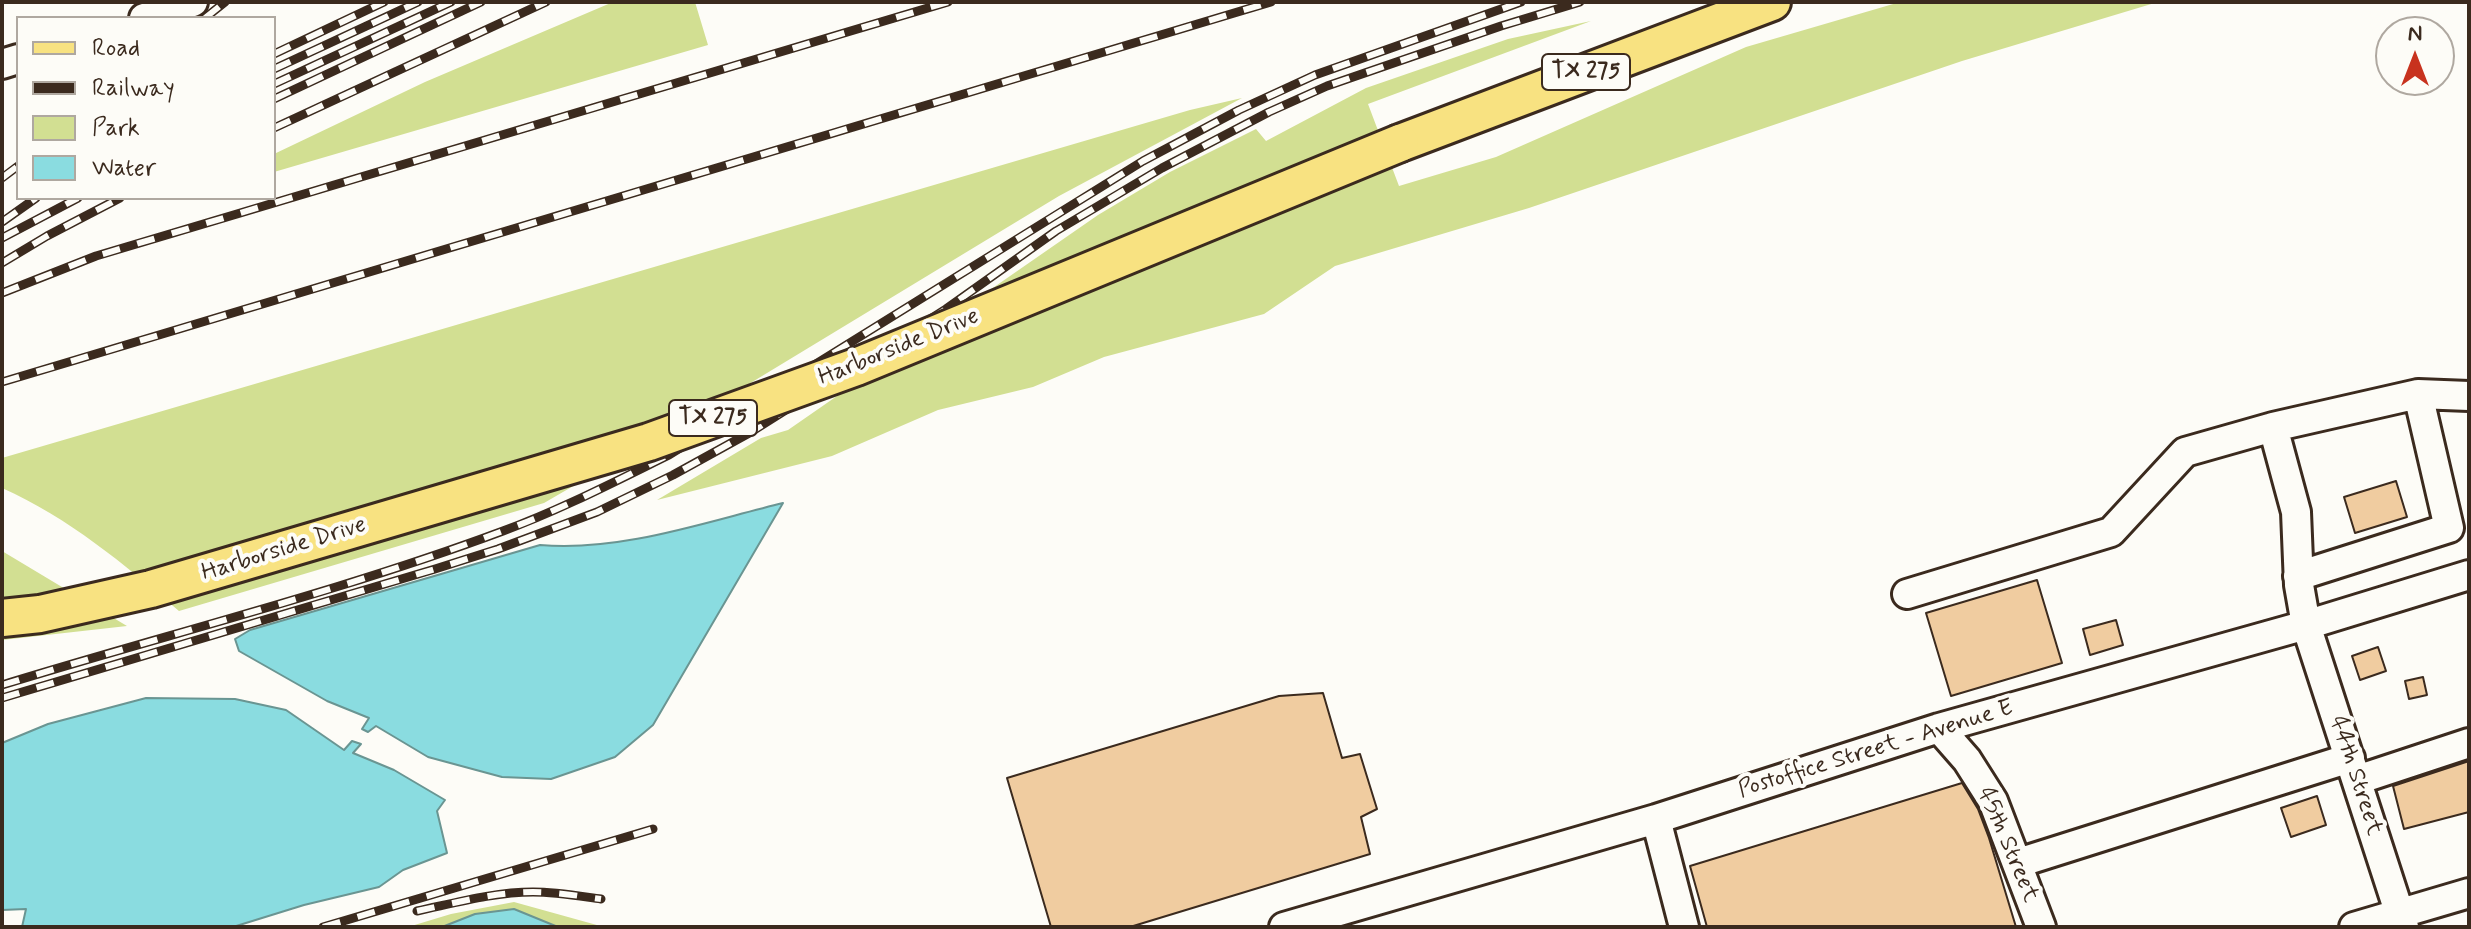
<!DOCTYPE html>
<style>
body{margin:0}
#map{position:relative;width:2471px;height:929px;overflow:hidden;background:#fdfcf7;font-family:Mynerve,sans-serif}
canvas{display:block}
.frame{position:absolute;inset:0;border:4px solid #3b2a1e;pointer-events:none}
.legend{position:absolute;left:16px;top:16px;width:260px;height:184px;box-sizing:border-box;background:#fdfcf7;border:2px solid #afa8a0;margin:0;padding:10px 14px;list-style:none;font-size:24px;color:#3b2a1e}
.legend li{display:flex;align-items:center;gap:16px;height:40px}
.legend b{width:40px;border:2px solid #afa8a0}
.north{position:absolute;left:2375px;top:16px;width:80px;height:80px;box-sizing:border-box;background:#fdfcf7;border:2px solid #afa8a0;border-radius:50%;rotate:0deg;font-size:22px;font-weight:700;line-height:32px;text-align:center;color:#3b2a1e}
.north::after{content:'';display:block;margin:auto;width:28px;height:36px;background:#c8321e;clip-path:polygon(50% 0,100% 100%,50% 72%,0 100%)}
</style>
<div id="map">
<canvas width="2471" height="929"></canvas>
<div class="frame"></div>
<ul class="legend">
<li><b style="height:10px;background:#f8e281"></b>Road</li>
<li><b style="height:10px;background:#3b2a1e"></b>Railway</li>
<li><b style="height:22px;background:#d2df92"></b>Park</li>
<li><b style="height:22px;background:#8adce0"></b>Water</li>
</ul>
<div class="north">N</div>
</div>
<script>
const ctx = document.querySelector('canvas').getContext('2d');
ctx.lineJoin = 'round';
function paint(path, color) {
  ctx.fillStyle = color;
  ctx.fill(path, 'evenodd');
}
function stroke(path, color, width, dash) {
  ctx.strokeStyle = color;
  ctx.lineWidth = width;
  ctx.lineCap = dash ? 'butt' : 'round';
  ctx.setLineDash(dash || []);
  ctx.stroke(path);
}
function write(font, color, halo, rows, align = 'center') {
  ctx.font = font + ' Mynerve,sans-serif';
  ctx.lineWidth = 8;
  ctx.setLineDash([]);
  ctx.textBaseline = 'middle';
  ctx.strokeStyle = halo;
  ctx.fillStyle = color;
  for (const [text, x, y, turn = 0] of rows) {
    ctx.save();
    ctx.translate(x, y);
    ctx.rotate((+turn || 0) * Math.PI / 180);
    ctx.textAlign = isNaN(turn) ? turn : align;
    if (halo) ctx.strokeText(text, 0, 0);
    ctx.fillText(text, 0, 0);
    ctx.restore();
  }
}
paint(new Path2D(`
 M 613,2 L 695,2 L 708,45 L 274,172 L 274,154 L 425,82 Z
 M 1900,2 L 2158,2 L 1962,61 L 1529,208 L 1335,266 L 1264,314 L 1104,357 L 1033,387 L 938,410 L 832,456 L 657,500 L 761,438 L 788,430 L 1098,215 L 1170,172 L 1256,129 L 1266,141 L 1366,88 L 1508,39 L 1591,21 L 1368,104 L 1399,186 L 1496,157 L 1746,47 Z
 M 1242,98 L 1059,196 L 739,390 L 544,503 L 179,611 C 124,564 69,518 2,488 L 2,458 L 1190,110 Z
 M 2,551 L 127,626 L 2,640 Z
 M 514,902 L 604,927 L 408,927 L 451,914 Z`), '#d2df92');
const water = new Path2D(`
 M 783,503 L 653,725 L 615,757 L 551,779 L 502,777 L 428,757 L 376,726 L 368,732 L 362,729 L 369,718 L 327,701 L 239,651 L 235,639 L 250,630 L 540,545 C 621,552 705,522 783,503 Z
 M 146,698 L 235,699 L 286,710 L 344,750 L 352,741 L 361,744 L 353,753 L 394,770 L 445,800 L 437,811 L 447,853 L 403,870 L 379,887 L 304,905 L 233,927 L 22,927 L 26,909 L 2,910 L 2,743 L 48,724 Z
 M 514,909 L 558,927 L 442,927 L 475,914 Z`);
paint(water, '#8adce0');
stroke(water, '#6a9592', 2);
const building = new Path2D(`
 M 2396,481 L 2407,517 L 2355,533 L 2344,497 Z
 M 2037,580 L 2062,663 L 1951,696 L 1926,613 Z
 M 2116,620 L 2123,645 L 2090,655 L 2083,629 Z
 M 2378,647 L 2386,671 L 2360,680 L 2352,656 Z
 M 2423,677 L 2427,695 L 2409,699 L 2405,681 Z
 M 1323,693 L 1342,758 L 1360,754 L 1377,809 L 1361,817 L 1370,854 L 1130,927 L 1051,927 L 1007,778 L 1279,696 Z
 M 2469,761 L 2469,812 L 2404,829 L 2393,786 Z
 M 1962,783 L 1978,809 L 1989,838 L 2016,927 L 1707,927 L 1690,866 Z
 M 2317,796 L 2326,825 L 2291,837 L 2281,808 Z`);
paint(building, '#f0cca0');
stroke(building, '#3b2a1e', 2);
const minor = new Path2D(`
 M 144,18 L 193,2
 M 2,64 L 18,59
 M 2418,394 L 2469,396
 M 2273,427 L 2418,394 L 2449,528 L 2298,576
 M 1907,594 L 2111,532 L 2185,452 L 2273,427 L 2296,512 L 2299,585 L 2306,625 L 2404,927
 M 1939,728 L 1967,760 L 1993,801 L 2041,927
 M 2357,780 L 2469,743
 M 1656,819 L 1684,927
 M 2018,863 L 2350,758
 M 1284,927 L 1656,819 L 1939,728 L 2306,625 L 2469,575
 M 2354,927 L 2469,893`);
const major = new Path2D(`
 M 1400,143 L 1772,2`);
stroke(minor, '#3b2a1e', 34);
stroke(major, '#3b2a1e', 42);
stroke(minor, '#fdfcf7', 28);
stroke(major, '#f8e281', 36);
const rail = new Path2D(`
 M 205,18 L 225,2
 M 274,54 L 384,2
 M 274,69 L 418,2
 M 274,84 L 451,2
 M 274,99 L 481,2
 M 274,128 L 546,2
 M 2,178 L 18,166
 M 2,222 L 36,198
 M 2,238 L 78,198
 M 2,263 L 47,236 L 120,198
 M 2,293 L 96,256 L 948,2
 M 2,382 L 1271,2
 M 2,685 C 168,634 339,592 503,531 C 560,510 614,482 669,455 L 1143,161 L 1239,110 L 1315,75 L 1521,2
 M 2,698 L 435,569 L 498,549 L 597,512 L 673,475 L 751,432 L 946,309 L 1056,231 L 1162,168 L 1269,112 L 1327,86 L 1501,26 L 1580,2
 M 417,911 C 455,903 494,892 533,892 C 556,892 579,896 601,899
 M 323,927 L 653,829`);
stroke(rail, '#3b2a1e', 9);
stroke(rail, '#fdfcf7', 6, [18]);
const majorBridge = new Path2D(`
 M 2,618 L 40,614 L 151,589 L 649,442 L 856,367 L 1400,143`);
stroke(majorBridge, '#3b2a1e', 42, []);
stroke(majorBridge, '#f8e281', 36);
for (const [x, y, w] of [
 [1586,72,88],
 [713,418,88]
]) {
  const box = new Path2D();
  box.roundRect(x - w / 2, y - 18, w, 36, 6);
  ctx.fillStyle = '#fdfcf7';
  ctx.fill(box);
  stroke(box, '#3b2a1e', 2);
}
write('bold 22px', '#3b2a1e', null, [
 ["TX 275",1586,72],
 ["TX 275",713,418]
]);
write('24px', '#3b2a1e', '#fdfcf7', [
 ["Harborside Drive",899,348,-22],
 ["Harborside Drive",284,550,-17],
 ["Postoffice Street - Avenue E",1876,750,-17],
 ["44th Street",2355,776,72],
 ["45th Street",2007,845,67]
]);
</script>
